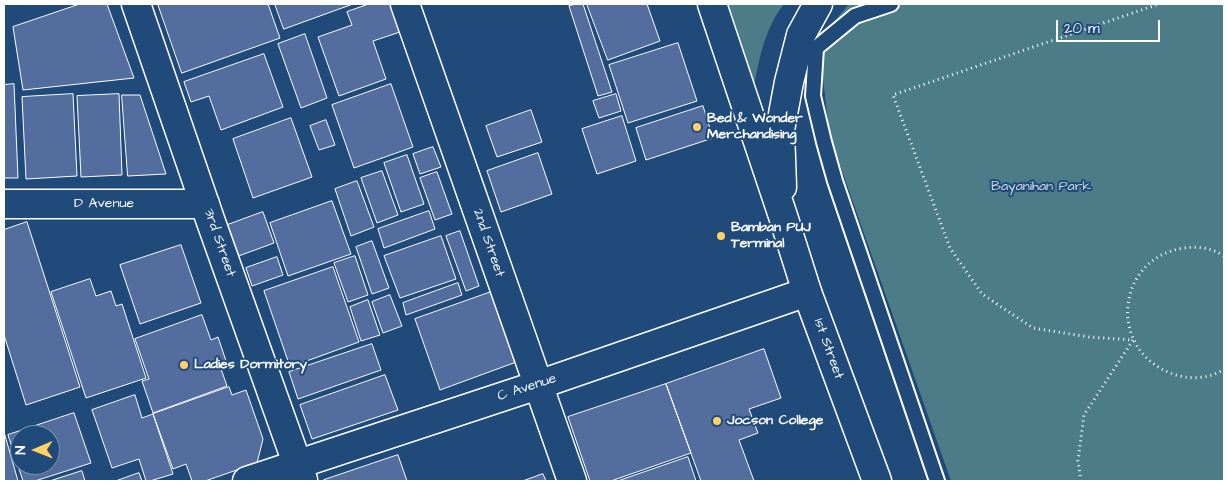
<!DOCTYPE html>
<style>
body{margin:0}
#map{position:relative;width:1228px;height:485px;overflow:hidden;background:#1f4a7a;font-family:"Architects Daughter",sans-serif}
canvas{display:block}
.frame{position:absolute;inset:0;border:5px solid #fff;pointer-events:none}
.north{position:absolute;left:10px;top:425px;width:50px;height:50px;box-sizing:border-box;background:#1f4a7a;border:1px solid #7992af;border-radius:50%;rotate:269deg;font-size:14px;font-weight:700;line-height:20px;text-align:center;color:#fff}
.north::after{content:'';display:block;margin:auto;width:18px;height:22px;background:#ffd166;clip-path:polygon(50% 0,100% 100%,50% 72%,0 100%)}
.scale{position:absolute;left:1056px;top:20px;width:104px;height:22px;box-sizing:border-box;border:2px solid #fff;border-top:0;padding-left:6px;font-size:15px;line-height:18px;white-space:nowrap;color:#fff;-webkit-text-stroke:4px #1f4a7a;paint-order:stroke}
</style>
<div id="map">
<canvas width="1228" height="485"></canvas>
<div class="frame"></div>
<div class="north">N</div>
<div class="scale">20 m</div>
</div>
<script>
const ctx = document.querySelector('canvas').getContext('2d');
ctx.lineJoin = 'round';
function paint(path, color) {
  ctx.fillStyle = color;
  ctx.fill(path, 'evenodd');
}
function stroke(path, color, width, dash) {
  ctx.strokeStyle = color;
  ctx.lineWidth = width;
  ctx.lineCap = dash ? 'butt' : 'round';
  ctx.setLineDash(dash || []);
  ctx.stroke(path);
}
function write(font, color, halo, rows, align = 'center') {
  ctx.font = font + ' "Architects Daughter",sans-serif';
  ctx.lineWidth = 4;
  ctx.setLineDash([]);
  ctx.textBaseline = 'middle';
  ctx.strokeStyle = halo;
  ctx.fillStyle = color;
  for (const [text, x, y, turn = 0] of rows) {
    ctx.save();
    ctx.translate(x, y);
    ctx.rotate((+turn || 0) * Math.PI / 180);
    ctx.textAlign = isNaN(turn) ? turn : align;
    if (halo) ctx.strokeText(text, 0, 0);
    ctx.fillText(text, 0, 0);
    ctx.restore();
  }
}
paint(new Path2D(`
 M 719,4 L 784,4 C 763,31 759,62 752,95 Z
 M 849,4 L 1224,4 L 1224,481 L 951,481 L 841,168 L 829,131 L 821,61 L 829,28 Z`), '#4b7c88');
const building = new Path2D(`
 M 80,4 L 107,4 L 134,78 L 23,90 L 13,27 Z
 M 158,4 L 268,4 L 280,38 L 182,73 Z
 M 275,4 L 353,4 L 284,29 Z
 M 369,4 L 390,4 L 400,32 L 373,41 L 386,79 L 339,96 L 318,37 L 352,25 L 347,12 Z
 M 577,4 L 583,4 L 612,92 L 598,96 L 569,6 Z
 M 587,4 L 647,4 L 660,41 L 608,60 Z
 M 305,34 L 327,98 L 301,108 L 278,44 Z
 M 678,43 L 697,101 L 628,123 L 609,65 Z
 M 264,54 L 283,107 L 221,130 L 209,96 L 191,102 L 184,82 Z
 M 14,84 L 18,178 L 4,178 L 4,85 Z
 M 391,84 L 413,147 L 354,168 L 332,105 Z
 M 73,94 L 77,176 L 26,179 L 22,97 Z
 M 119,94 L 122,175 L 81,177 L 77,96 Z
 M 616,94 L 621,111 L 599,118 L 593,101 Z
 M 122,95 L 140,95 L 166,174 L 128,176 Z
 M 703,106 L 713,138 L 646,160 L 636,128 Z
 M 531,110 L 542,142 L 497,157 L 486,126 Z
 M 622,116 L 636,161 L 597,174 L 582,129 Z
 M 291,118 L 312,177 L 253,198 L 233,139 Z
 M 326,120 L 335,145 L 319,150 L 310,126 Z
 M 433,147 L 441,167 L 420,174 L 413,154 Z
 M 538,153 L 552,194 L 501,212 L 487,171 Z
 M 407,155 L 424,204 L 401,212 L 384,163 Z
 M 382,171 L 398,215 L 377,223 L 361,178 Z
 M 437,172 L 452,214 L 435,220 L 420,178 Z
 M 357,181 L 374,227 L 351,236 L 335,189 Z
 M 332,201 L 351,254 L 288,276 L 270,223 Z
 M 429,211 L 435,229 L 384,248 L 378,229 Z
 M 263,212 L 274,243 L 233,258 L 222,227 Z
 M 27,222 L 80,387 L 26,405 L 4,335 L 4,230 Z
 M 460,231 L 479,286 L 466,291 L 446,236 Z
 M 441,236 L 456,279 L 400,298 L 384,256 Z
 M 372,241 L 389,288 L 372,294 L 356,247 Z
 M 181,245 L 201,303 L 140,324 L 120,265 Z
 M 355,256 L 368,295 L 348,302 L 334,263 Z
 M 277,257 L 283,275 L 252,286 L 246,268 Z
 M 333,267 L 359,342 L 290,367 L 264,291 Z
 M 90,279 L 96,296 L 111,291 L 116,306 L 122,304 L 146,378 L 86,398 L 51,292 Z
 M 458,283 L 462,295 L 406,315 L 403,303 Z
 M 494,291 L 519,361 L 440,390 L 415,319 Z
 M 390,295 L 402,326 L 383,333 L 372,302 Z
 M 368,300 L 380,335 L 361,341 L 350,307 Z
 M 202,315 L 211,340 L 218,337 L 227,364 L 220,366 L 227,386 L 153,413 L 142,381 L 149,379 L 135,339 Z
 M 372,344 L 381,370 L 298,399 L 289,372 Z
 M 764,349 L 781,398 L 749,409 L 758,433 L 739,440 L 754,481 L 701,481 L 666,384 Z
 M 385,375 L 398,410 L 312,439 L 300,405 Z
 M 666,384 L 691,453 L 611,481 L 590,481 L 568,417 Z
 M 229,387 L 232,395 L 246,390 L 263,439 L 257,463 L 205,481 L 192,481 L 186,464 L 173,469 L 153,414 Z
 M 135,395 L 142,418 L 153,414 L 173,474 L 150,481 L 146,481 L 139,459 L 112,468 L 92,410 Z
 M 74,413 L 91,463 L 35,481 L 23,481 L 8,435 ZM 20,435 L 50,435 L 50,465 L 20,465 Z
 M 4,432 L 18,481 L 4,481 Z
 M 398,455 L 407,481 L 325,481 L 324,480 Z
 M 688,457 L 696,481 L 618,481 Z
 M 82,471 L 85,481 L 50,481 Z
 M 139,473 L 142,481 L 116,481 Z
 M 543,474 L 546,481 L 523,481 Z`);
paint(building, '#526d9e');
stroke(building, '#fff', 1);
const service = new Path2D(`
 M 891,4 L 855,16 L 816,48 L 813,96 L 824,142 L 835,181 L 937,481`);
const minor = new Path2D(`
 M 136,4 L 211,222 L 303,480
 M 405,4 L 572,481
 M 4,204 L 205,204
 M 247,481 L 538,385 L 807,292`);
const secondary = new Path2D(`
 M 712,4 L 783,216 L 807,292 L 877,481
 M 782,187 L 780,130 L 789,82 L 801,35 L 818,4`);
stroke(service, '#fff', 18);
stroke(minor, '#fff', 31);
stroke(secondary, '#fff', 31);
stroke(new Path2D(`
 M 1224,256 C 1212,248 1198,246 1184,248 C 1115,258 1107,351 1173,374 C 1189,380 1210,379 1224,369
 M 1081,481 L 1078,461 L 1084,415 L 1133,340 L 1089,337 L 1033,328 L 982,294 L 950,248 L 893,95 L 1159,4`), '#fff', 3, [1, 4]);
stroke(service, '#1f4a7a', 14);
stroke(minor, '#1f4a7a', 28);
stroke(secondary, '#1f4a7a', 28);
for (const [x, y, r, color] of [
 [697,127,5,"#ffd166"],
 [721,236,5,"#ffd166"],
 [184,365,5,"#ffd166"],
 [717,421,5,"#ffd166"]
]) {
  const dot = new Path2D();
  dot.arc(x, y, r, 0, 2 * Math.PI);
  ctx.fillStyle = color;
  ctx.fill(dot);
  stroke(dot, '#1f4a7a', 2);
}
write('bold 14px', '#fff', '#1f4a7a', [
 ["Bed & Wonder",707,119],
 ["Merchandising",707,135],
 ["Bamban PUJ",731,228],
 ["Terminal",731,244],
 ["Ladies Dormitory",194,365],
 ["Jocson College",727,421]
], 'left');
write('14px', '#d2dee1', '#1f4a7a', [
 ["Bayanihan Park",1041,187]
]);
write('14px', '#fff', '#1f4a7a', [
 ["D Avenue",104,204],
 ["3rd Street",219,243,71],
 ["2nd Street",488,243,71],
 ["1st Street",828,349,70],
 ["C Avenue",527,388,-18]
]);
</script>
